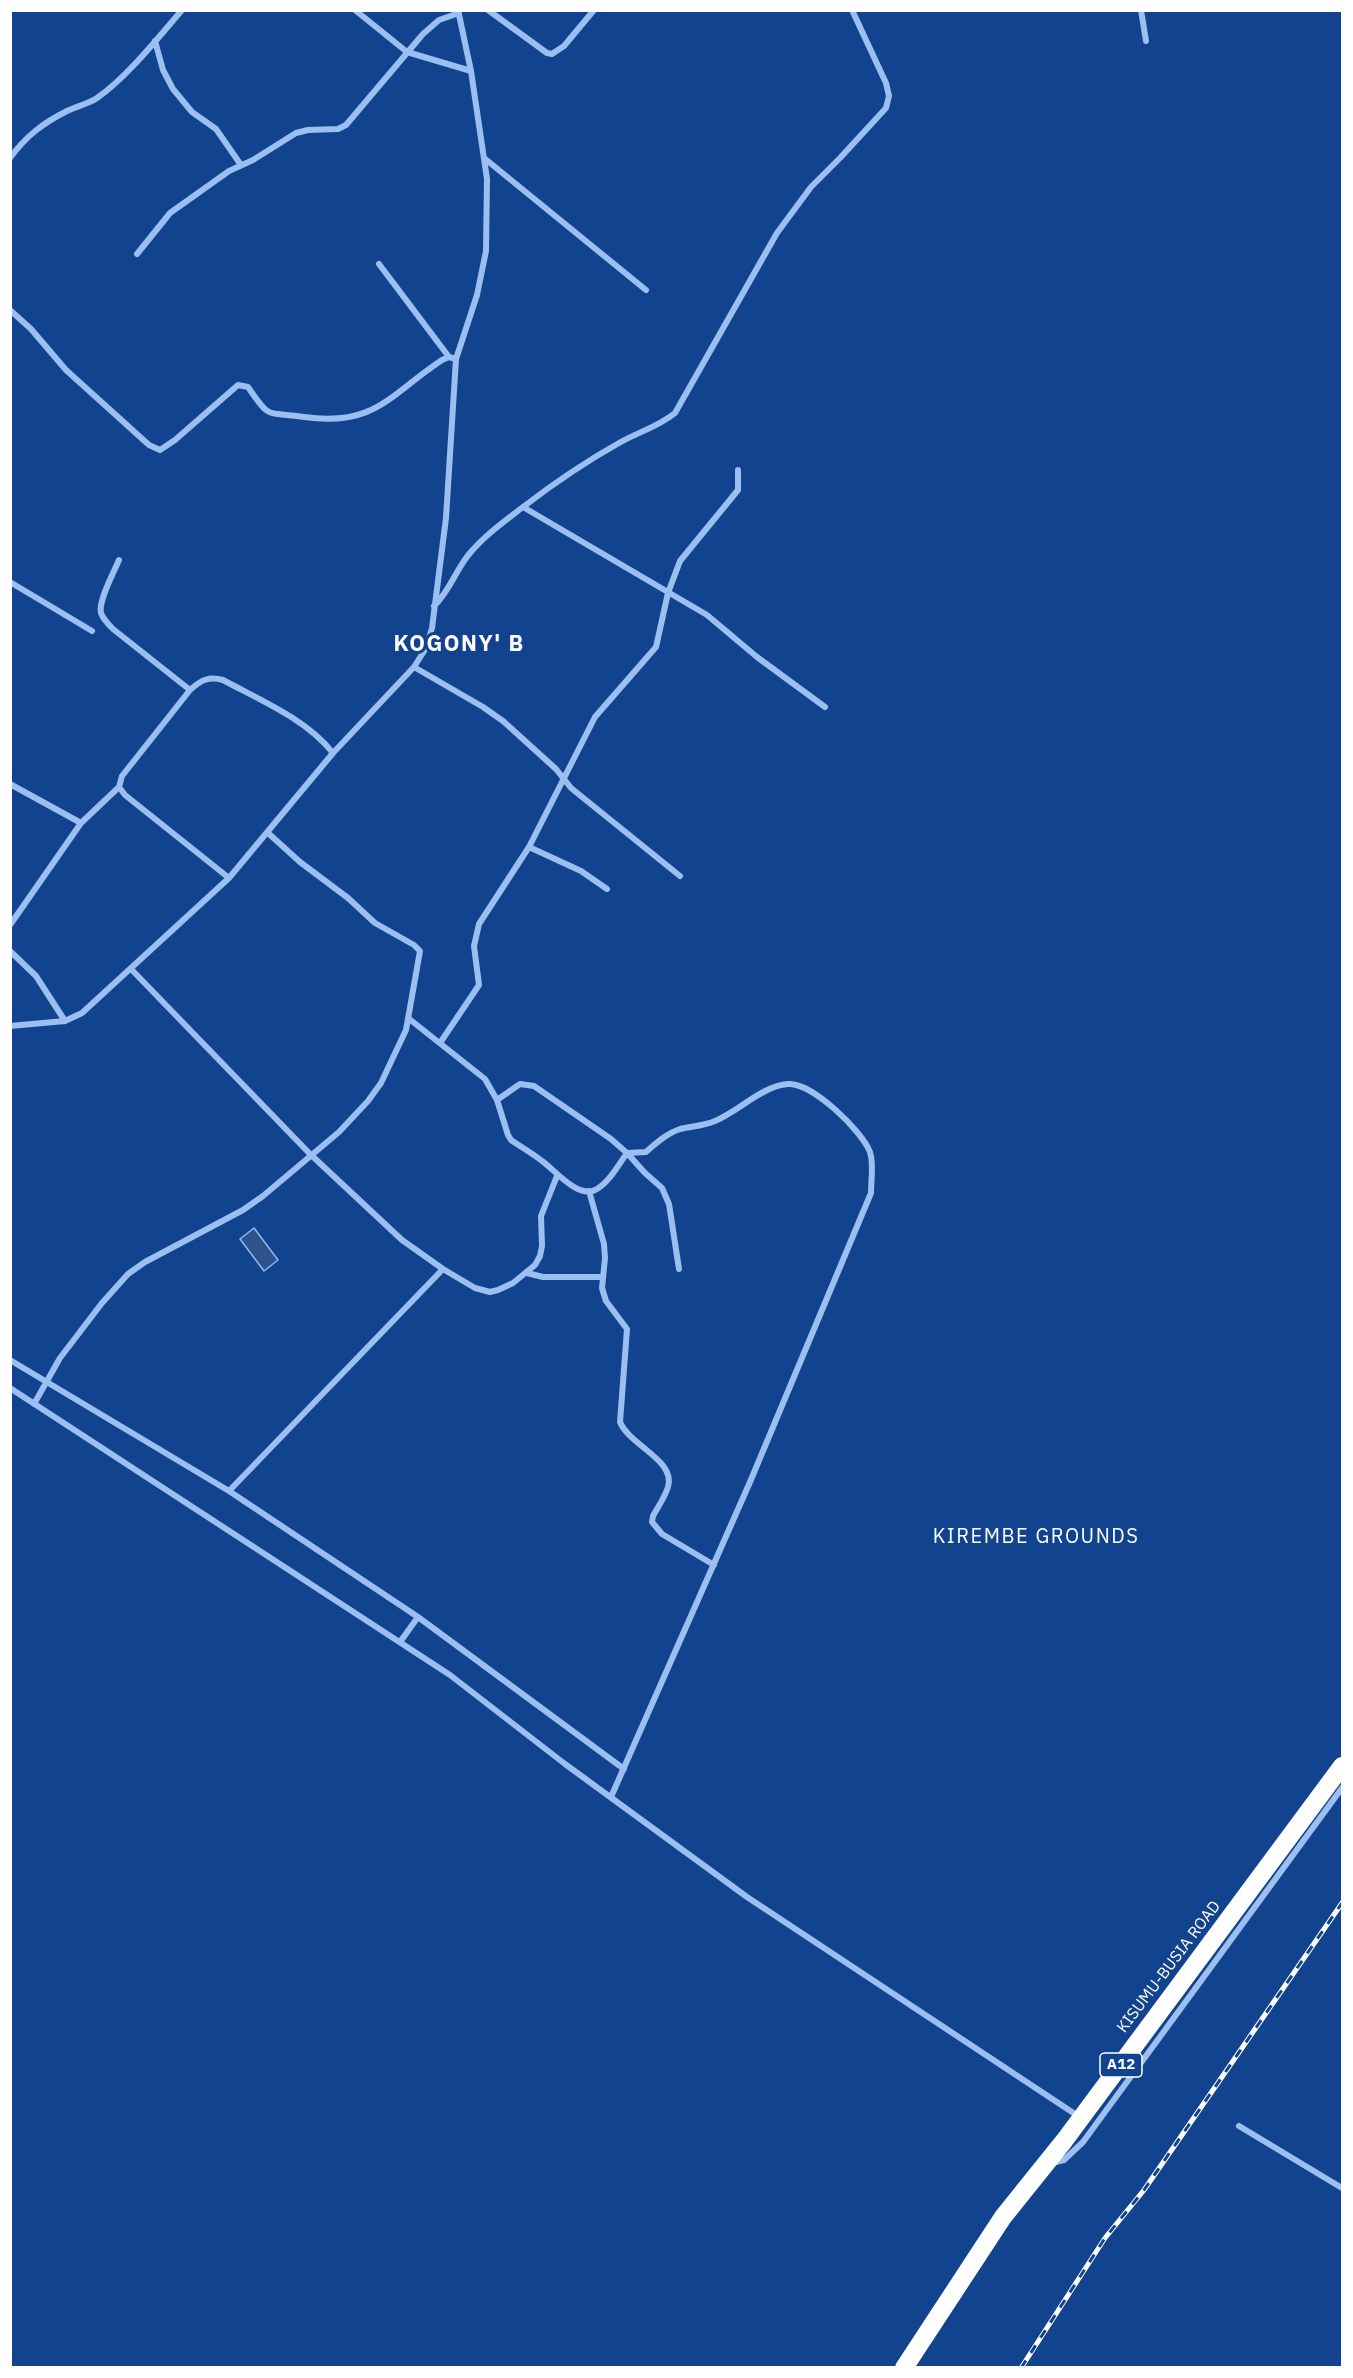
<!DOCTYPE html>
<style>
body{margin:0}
#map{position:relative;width:1353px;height:2378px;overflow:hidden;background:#12438e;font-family:"IBM Plex Sans",sans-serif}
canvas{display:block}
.frame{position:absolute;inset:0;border:12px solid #fff;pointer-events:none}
</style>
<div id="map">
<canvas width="1353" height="2378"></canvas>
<div class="frame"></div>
</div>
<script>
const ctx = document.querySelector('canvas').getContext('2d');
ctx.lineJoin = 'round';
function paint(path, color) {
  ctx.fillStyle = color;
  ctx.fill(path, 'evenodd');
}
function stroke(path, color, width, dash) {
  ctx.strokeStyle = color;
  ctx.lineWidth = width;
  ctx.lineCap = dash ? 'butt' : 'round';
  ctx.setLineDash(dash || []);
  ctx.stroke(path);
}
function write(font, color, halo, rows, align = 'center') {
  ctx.font = font + ' "IBM Plex Sans",sans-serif';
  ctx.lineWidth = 6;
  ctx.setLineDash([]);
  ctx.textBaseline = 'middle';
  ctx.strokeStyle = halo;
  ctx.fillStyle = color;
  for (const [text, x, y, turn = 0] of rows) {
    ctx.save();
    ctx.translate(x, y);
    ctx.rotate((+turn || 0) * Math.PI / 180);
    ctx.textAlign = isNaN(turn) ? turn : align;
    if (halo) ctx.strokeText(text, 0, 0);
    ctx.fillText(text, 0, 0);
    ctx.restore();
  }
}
const water = new Path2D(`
 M 254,1228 L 278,1260 L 264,1271 L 240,1239 Z`);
paint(water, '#2e528a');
stroke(water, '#8eb9f5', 1.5);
stroke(new Path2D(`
 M 355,10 L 407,52 L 471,71
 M 488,10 L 547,53 L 552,54 L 564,46 L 594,10
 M 1141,10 L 1146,41
 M 155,41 L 163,70 L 173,89 L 192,112 L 216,129 L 241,165
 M 10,158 C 26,136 43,123 67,111 C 77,106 88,104 97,98 C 127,77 158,38 182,10
 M 484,158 L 646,290
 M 137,254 L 170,213 L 229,171 L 253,160 L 296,133 L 308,130 L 338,129 L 346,125 L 423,34 L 439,20 L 459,13
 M 379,264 L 449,357
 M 10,310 L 31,329 L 66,370 L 149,445 L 160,450 L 175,440 L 238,385 L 248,387 C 271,421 266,411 304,417 C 375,427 389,395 442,360 L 449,357 L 456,359
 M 523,507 L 707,615 L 757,657 L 825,707
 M 119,560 C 114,572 98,601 101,613 C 103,619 108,624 113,629 L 190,690
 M 10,582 L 92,631
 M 434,606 C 450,591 456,569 470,553 C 485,535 505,521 523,507 C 553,484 585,462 619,443 C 638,432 658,427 675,413 L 777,233 L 811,187 L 840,158 L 886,108 L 889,96 L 886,83 L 852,10
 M 414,667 L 483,707 L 503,721 L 556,769 L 571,788 L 680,876
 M 10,784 L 81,823
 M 529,847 L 581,871 L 607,889
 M 229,878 L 125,795 L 119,787 L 122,776 L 190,690 C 201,680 209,676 223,680 C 260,700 306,719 333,753
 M 10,925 L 81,823 L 119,787
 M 10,951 L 36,976 L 65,1021
 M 131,969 L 310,1154 L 402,1240 L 443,1269 L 475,1288 L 490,1292 L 498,1290 L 513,1283 L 535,1265 L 540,1256 L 542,1246 L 541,1216 L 557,1176
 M 408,1018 L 485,1079 L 497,1100 L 508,1135 L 511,1140 C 521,1147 532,1153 542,1161 C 554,1169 579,1201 597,1189 C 610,1181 619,1164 627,1153 L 646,1152 C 655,1144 667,1133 680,1129 C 691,1126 704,1126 715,1121 C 739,1111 762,1086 788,1084 C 812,1082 862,1131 870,1152 C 874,1164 871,1180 871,1193 L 750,1482 L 611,1797
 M 10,1026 L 65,1021 L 82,1013 L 229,878 L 333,753 L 414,667 L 426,648 L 432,628 L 446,518 L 456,359 L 477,295 L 486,251 L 487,179 L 471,71 L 458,10
 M 440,1043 L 479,985 L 474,946 L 479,924 L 529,847 L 595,717 L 656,647 L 668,593 L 680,561 L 738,490 L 738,470
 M 497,1100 L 520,1084 L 534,1086 L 611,1139 L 627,1153 L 645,1173 L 662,1188 L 669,1204 L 679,1269
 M 589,1191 L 604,1244 L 605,1258 L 602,1288 L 606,1301 L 627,1329 L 620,1422 C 630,1446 676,1460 668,1487 C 665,1497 658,1507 653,1516 L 652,1522 L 662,1534 L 714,1565
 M 527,1273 L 543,1277 L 602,1277
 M 10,1360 L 229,1491 L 418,1617 L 624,1769
 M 10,1388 L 450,1675 L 565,1764 L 747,1897 L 1078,2116
 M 34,1404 L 60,1358 L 102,1303 L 128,1274 L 145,1262 L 243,1210 L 263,1196 L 339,1132 L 368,1101 L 381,1083 L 406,1030 L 420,951 L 414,945 L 375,923 L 348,898 L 300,862 L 268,833
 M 229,1491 L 443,1269
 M 400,1642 L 418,1617
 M 1239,2126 L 1342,2188
 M 1052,2163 L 1064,2160 L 1083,2142 L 1342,1788`), '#9cbff1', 6);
stroke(new Path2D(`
 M 904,2368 L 1003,2217 L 1064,2141 L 1342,1766`), '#fff', 18);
const rail = new Path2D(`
 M 1021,2368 L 1105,2238 L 1144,2190 L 1342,1903`);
stroke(rail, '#fff', 5);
stroke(rail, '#12438e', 3, [9]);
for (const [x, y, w] of [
 [1121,2065,42]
]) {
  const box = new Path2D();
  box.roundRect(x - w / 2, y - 12, w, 24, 4.5);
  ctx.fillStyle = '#12438e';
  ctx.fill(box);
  stroke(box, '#fff', 1.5);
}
write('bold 15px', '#fff', null, [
 ["A12",1121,2065]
]);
write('16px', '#fff', '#12438e', [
 ["KISUMU-BUSIA ROAD",1169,1967,-53]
]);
ctx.letterSpacing = '1.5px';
write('20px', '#fff', '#12438e', [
 ["KIREMBE GROUNDS",1036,1537]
]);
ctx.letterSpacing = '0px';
ctx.letterSpacing = '1.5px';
write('bold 22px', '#fff', '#12438e', [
 ["KOGONY' B",459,645]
]);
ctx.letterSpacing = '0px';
</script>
